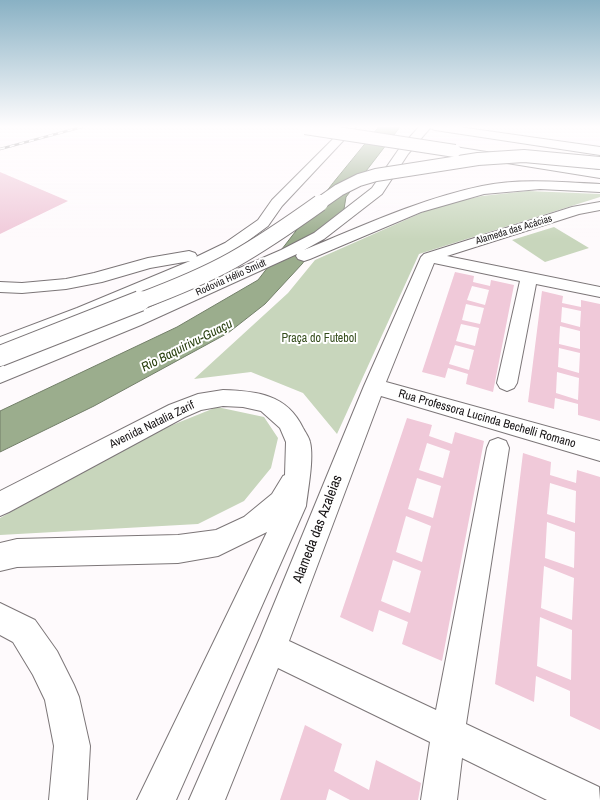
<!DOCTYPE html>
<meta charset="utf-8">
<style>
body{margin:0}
canvas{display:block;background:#fefafc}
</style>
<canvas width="600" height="800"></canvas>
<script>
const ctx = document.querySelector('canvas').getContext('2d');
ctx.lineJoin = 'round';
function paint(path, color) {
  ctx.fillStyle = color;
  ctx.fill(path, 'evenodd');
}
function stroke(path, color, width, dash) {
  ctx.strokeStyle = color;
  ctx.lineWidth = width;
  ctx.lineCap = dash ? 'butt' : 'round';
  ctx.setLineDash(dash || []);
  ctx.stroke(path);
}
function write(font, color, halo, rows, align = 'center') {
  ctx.font = font + ' "Archivo Narrow",sans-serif';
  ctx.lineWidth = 4;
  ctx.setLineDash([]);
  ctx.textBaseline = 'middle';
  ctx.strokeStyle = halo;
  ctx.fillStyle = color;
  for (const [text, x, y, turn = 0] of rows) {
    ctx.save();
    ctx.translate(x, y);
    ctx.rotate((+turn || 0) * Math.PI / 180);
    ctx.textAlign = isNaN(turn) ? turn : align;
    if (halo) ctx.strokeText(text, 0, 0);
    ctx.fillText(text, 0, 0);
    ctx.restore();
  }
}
paint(new Path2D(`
 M 528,191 L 600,194 L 600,197 L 419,254 L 337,434 L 303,393 L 251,372 L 194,379 L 288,293 L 315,260 L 437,206 L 482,196 Z
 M 554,227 L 589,248 L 545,262 L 512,240 Z
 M 217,407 L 264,417 L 278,438 L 271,468 L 244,501 L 198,524 L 0,535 L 0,518 L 145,436 Z`), '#c8d6bc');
const water = new Path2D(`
 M 379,127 L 400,127 L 346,197 L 344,209 L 302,264 L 265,304 L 228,333 L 94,406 L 0,452 L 0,411 L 177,327 L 258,280 L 333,183 Z`);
paint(water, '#9bad8d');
stroke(water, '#737f69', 1);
paint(new Path2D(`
 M 0,172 L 68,201 L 0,234 Z
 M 455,272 L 474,276 L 473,282 L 490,286 L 491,280 L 514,285 L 493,392 L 466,384 L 468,374 L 448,368 L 445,378 L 422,372 ZM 472,286 L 489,290 L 485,305 L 467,300 ZM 466,304 L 484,308 L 480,324 L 462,320 ZM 461,324 L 479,328 L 475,346 L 456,341 ZM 455,345 L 474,350 L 469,370 L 449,364 Z
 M 542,291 L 563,296 L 562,303 L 581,307 L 581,300 L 600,304 L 600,421 L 578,415 L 578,404 L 555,398 L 554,409 L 528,402 ZM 562,307 L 581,311 L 580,327 L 561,322 ZM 560,326 L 580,331 L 580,349 L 559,344 ZM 559,348 L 580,353 L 579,373 L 558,367 ZM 557,372 L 579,378 L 578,400 L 556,393 Z
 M 407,418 L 432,425 L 429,436 L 452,444 L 455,432 L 484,441 L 442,661 L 402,644 L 408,622 L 379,610 L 373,632 L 340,617 ZM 427,443 L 450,451 L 443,478 L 419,470 ZM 417,478 L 441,486 L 433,518 L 408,509 ZM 406,516 L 431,526 L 422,562 L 396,552 ZM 393,560 L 421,571 L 410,613 L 381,601 Z
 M 523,453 L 551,462 L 550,475 L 576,483 L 577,470 L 600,477 L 600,730 L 570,716 L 570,691 L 536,676 L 534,702 L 495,684 ZM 550,483 L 576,491 L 575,523 L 547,514 ZM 547,522 L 575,532 L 574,568 L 545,558 ZM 544,566 L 574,578 L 572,620 L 541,608 ZM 540,617 L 572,630 L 571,680 L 537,666 Z
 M 305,725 L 342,744 L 334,771 L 369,790 L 376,760 L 421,783 L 418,800 L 350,800 L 329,789 L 326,800 L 280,800 Z`), '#f0c9d9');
const minor = new Path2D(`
 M 600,202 L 600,210 L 579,214 L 447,256 L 600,287 L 600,297 L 536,284 L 517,383 L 514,388 L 507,391 L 500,388 L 497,383 L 520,281 L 434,263 L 386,382 L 600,441 L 600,461 L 381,396 L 289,641 L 436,710 L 487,448 L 490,441 L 498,438 L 506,441 L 509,448 L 466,724 L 599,787 L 600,800 L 547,800 L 462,758 L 457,800 L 421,800 L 430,742 L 278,668 L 225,800 L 189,800 L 260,638 L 364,386 L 421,257 L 424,254 L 572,207 Z`);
const secondary = new Path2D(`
 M 223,390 C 256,391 287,394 303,428 C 305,432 309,437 310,442 C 314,458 308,489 306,506 L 176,800 L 137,800 L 267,532 L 218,556 L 178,563 L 17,567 L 0,571 L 0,543 L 17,539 L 178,535 L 216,530 L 244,517 L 272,494 L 283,476 L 285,475 L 286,442 L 280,428 L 261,411 L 243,407 L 223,406 L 201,410 L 185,417 L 9,512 L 0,516 L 0,491 L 169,405 L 198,394 Z
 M 0,603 L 35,620 L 57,651 L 74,685 L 79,697 L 90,746 L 87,800 L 49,800 L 54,746 L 45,700 L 33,675 L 13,642 L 0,635 Z`);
const motorway = new Path2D(`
 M 345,127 L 356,127 L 282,206 L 268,226 L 237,249 L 192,273 L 91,316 L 0,351 L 0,337 L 77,308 L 190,261 L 150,268 L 102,282 L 66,289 L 22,293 L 0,292 L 0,282 L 22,283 L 66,279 L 94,273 L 148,258 L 189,251 L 195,253 L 197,256 L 196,257 L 225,243 L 258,220 L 272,200 Z
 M 419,127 L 459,127 L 600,147 L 600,155 L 435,130 L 430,128 L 408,154 L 382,194 L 324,239 L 304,250 C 362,226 420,199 482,186 C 520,178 561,182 600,184 L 600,192 L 540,189 L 484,194 L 421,212 L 310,259 L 304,261 L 298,259 L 296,256 L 297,254 L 141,325 L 0,383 L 0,367 L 127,317 L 281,250 L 314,233 L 372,188 L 399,149 Z
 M 455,147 L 600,170 L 600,178 L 451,154 L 449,151 L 451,148 Z`);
stroke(minor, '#7c7678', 2);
stroke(secondary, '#7c7678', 2);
stroke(motorway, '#7c7678', 2);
paint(minor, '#fff');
paint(secondary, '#fff');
paint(motorway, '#fff');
const rail = new Path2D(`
 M 0,149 L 82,127`);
stroke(rail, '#797677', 2.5);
stroke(rail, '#fff', 1.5, [5]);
const motorwayBridgeFar2 = new Path2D(`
 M 305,128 L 455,151
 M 319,204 L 339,190 L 359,180 L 376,175 L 478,159 L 524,156 L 600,163`);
const motorwayBridgeFar1 = new Path2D(`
 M 138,302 C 170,290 203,277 233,260 C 263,243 292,223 320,203`);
const motorwayBridge = new Path2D(`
 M 0,356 L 140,301`);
stroke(motorwayBridgeFar2, '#7c7678', 14, []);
stroke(motorwayBridgeFar1, '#7c7678', 18, []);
stroke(motorwayBridge, '#7c7678', 22, []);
stroke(motorwayBridgeFar2, '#fff', 12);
stroke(motorwayBridgeFar1, '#fff', 16);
stroke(motorwayBridge, '#fff', 20);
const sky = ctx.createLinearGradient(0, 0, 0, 239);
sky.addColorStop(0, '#89b1c4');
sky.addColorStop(0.53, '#fffdfe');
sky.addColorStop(1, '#fffdfe00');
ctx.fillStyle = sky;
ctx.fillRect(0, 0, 600, 239);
write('10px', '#171415', '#fff', [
 ["Alameda das Acácias",514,230,-17],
 ["Rodovia Hélio Smidt",231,278,-24]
]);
write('12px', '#354d1d', '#fff', [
 ["Praça do Futebol",319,339]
]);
write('12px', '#171415', '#fff', [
 ["Rua Professora Lucinda Bechelli Romano",487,419,16],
 ["Avenida Natalia Zarif",152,425,-26]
]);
write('italic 13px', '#273e0d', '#fff', [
 ["Rio Baquirivu-Guaçu",187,346,-27]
]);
write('14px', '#171415', '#fff', [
 ["Alameda das Azaleias",318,529,-69]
]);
</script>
